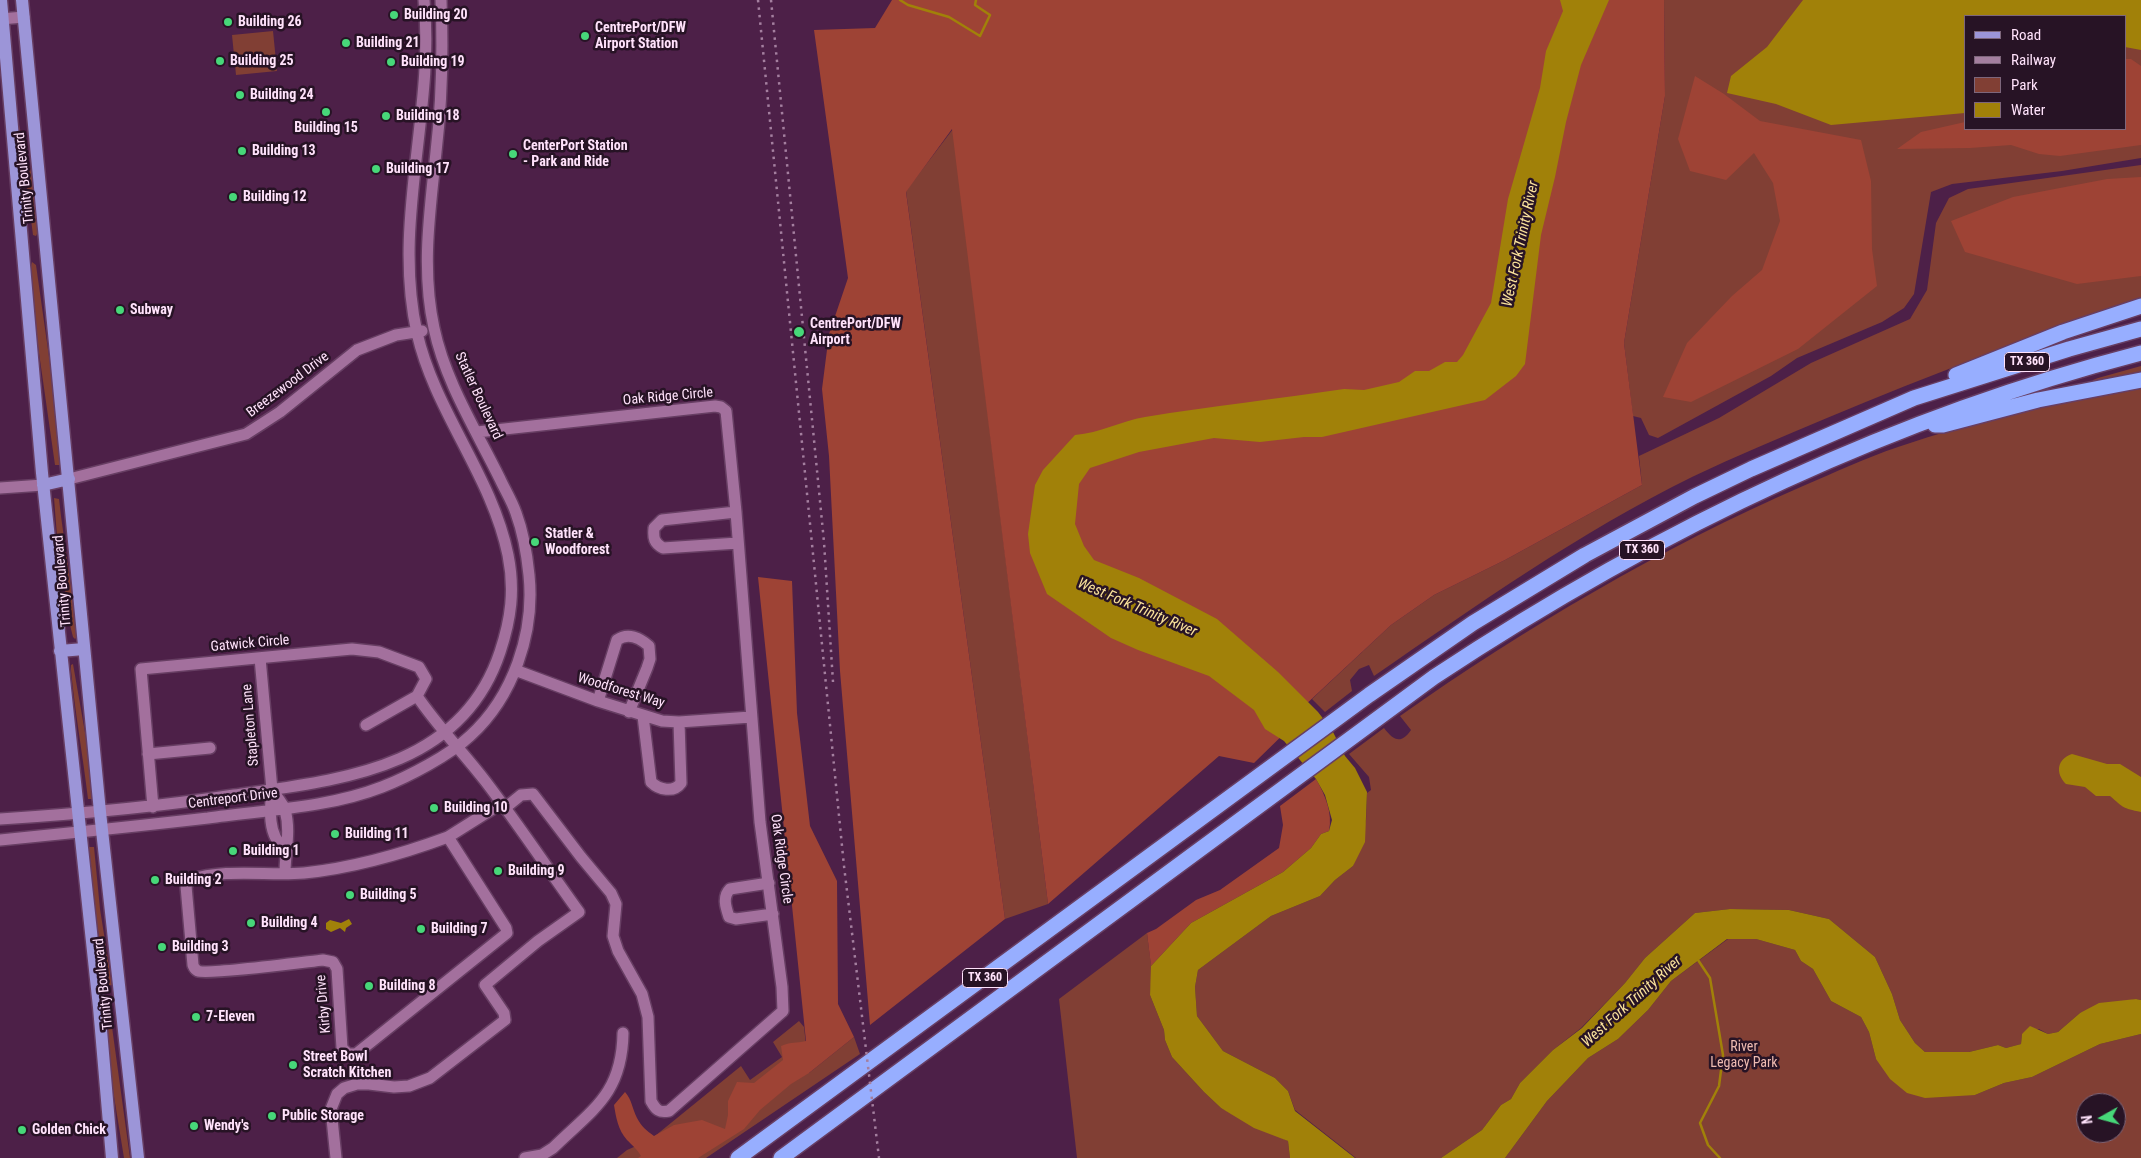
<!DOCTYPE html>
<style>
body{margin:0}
#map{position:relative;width:2141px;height:1158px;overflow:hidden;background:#4d2048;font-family:"Roboto Condensed",sans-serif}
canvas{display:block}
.legend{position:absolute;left:1964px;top:15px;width:162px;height:115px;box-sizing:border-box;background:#271325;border:1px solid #7d667b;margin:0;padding:6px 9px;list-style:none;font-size:15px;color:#ffe2fb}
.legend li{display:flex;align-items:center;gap:10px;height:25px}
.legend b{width:25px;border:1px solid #7d667b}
.north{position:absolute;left:2076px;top:1093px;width:50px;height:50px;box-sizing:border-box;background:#271325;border:1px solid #7d667b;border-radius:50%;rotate:263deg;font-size:14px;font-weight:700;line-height:20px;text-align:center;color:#ffe2fb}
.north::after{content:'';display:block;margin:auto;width:18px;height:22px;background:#47d779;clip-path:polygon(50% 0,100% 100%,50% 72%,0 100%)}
</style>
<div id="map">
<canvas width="2141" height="1158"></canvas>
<ul class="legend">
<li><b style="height:6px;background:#9c95d8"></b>Road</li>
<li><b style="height:6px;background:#a47f9f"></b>Railway</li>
<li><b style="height:14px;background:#813f34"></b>Park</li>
<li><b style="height:14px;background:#a18109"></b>Water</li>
</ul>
<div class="north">N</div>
</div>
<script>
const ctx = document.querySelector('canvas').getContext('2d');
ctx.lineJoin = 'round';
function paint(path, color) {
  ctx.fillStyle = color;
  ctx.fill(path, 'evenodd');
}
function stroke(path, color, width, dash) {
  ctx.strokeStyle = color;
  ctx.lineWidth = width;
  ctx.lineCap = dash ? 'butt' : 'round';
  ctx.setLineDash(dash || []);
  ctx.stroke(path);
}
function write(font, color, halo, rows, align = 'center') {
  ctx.font = font + ' "Roboto Condensed",sans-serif';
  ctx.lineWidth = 5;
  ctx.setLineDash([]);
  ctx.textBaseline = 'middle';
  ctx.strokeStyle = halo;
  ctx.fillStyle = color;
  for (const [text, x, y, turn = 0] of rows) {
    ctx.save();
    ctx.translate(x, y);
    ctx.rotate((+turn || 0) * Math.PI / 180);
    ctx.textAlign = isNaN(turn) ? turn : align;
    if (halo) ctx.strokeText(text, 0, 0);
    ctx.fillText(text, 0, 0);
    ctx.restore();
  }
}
paint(new Path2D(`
 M 1664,0 L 2141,0 L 2141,158 L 2062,171 L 1952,184 L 1931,192 L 1914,294 L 1904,308 L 1882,322 L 1797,358 L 1771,376 L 1658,438 L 1649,435 L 1641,418 L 1633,416 L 1624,343 L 1665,96 ZM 1965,16 L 2125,16 L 2125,129 L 1965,129 Z
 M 273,31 L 277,71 L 236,75 L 232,35 Z
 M 9,33 L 19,125 L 33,180 L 38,232 L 36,236 L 33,235 L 27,188 L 18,142 Z
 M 953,129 L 1048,904 L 1005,919 L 906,191 Z
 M 2141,165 L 2141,298 C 2035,335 1930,375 1827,418 C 1782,437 1736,456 1692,477 C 1580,532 1477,605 1374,676 L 1369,665 L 1359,669 L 1350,680 L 1352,691 L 1325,712 L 1312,699 L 1391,625 L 1434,595 L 1505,560 L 1642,485 L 1639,456 L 1719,418 L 1811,363 L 1910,319 L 1927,290 L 1936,223 L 1949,198 L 1968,189 Z
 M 32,262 L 36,265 L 54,392 L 60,465 L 55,465 L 38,346 L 30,269 Z
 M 2141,366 L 2141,376 L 2093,383 L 2093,380 L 2098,378 Z
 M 2141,387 L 2141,1000 L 2136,999 L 2080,1013 L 2058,1032 L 2048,1034 L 2039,1029 L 2022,1034 L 2021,1044 L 2006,1048 L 1998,1045 L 1969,1052 L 1925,1052 L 1915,1043 L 1900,1020 L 1892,994 L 1875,957 L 1829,919 L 1789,910 L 1730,909 L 1695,913 L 1645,958 L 1625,983 L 1581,1028 L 1553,1050 L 1520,1083 L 1511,1099 L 1501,1105 L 1482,1130 L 1441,1158 L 1356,1158 L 1295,1110 L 1288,1091 L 1275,1078 L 1223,1051 L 1197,1016 L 1195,987 L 1198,970 L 1271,916 L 1320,896 L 1335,880 L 1353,866 L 1366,820 L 1367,793 L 1371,790 L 1369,777 L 1349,754 L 1384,728 C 1393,740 1401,745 1411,730 L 1400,716 C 1526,627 1661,548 1803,486 C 1834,473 1865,458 1898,447 C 1977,420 2059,402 2141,387 Z
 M 54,498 L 59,499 C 64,545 73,590 77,637 L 75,639 L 73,637 L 70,625 L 57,536 Z
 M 73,664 L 90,761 L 93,799 L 88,799 C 83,756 75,713 71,670 L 71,665 Z
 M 88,847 L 94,847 L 100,909 L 112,985 L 107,986 L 95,912 Z
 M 1147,933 L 1152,973 L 1150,995 L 1164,1030 L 1165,1040 L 1172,1057 L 1204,1092 L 1221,1108 L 1288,1141 L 1290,1158 L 1077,1158 L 1059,999 Z
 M 1728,939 L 1756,939 L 1795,950 L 1801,961 L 1813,969 L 1831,1001 L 1861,1017 L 1869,1032 L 1876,1059 L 1975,1095 L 2004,1083 L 2032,1077 L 2100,1044 L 2141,1034 L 2141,1158 L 1505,1158 L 1547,1101 L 1588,1058 L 1618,1039 L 1648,1010 L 1671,981 ZM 2086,1103 L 2116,1103 L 2116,1133 L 2086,1133 Z
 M 799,1021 L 804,1027 L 809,1073 L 854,1037 L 860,1054 L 706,1158 L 617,1158 L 627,1150 L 650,1140 L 741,1066 L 750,1080 L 782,1057 L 773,1042 Z
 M 106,1027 L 112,1027 L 130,1158 L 124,1158 L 110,1072 Z`), '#813f34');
paint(new Path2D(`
 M 892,0 L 1664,0 L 1665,96 L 1624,343 L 1642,485 L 1505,560 L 1434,595 L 1391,625 L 1303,707 L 1297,721 L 1254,763 L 1219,756 L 1048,904 L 952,129 L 906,192 L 1005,919 L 870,1025 L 840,671 L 829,456 L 822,389 L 829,334 L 848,278 L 814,30 L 875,28 Z
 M 2125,59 L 2131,59 L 2141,66 L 2141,145 L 2060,156 L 2039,154 L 2011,145 L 1970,148 L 1897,149 L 1921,132 L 1965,122 L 1965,129 L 2125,129 Z
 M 1695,76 L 1724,94 L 1760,121 L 1861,140 L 1871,181 L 1872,249 L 1877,286 L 1798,349 L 1691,402 L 1663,397 L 1687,343 L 1732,296 L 1762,270 L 1780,221 L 1773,183 L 1754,153 L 1726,180 L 1690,171 L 1678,139 Z
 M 2141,177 L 2141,276 L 2077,284 L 1965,252 L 1951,221 L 2013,197 L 2107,179 Z
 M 758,577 L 792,581 L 797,713 L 810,826 L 837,881 L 838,1004 L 854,1037 L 809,1073 L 791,1084 L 760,1110 L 744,1129 L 698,1158 L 638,1158 L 641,1156 C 637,1149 632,1145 627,1140 C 618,1130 616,1117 614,1105 L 625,1092 C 632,1100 632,1108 637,1118 C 641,1126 647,1131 654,1136 L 674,1125 L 702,1120 L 725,1129 L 728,1115 L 728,1101 L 737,1082 L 754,1083 L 783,1060 L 781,1046 C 793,1041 795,1044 806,1041 Z
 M 1316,779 C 1325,795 1333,813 1329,831 L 1321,834 L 1311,848 L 1283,872 L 1191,923 L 1151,966 L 1147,933 L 1156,929 L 1196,900 L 1220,890 L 1279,848 L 1283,825 L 1280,806 Z`), '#9e4335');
paint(new Path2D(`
 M 1560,0 L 1609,0 L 1581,65 L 1566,122 L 1555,177 L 1541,235 L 1525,364 L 1516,376 L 1485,400 L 1322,437 L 1304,437 L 1260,442 L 1214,438 L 1139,452 L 1090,468 L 1079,484 L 1075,524 L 1084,546 L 1094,560 L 1139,578 L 1217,619 L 1278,672 L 1318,712 L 1332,730 L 1345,756 L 1355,768 L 1367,792 L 1365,842 L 1353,866 L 1335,880 L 1320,896 L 1271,916 L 1198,970 L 1195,987 L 1197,1016 L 1223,1051 L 1275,1078 L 1288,1091 L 1295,1111 L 1355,1158 L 1290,1158 L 1288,1141 L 1254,1128 L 1221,1108 L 1204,1092 L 1172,1057 L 1165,1040 L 1164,1030 L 1150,995 L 1151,966 L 1191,923 L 1283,872 L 1311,848 L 1321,834 L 1329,831 L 1332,820 L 1325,795 L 1316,779 L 1284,741 L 1265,729 L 1254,710 L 1209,676 L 1138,650 L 1111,638 L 1047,594 L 1030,553 L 1028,534 L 1035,485 L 1043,470 L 1075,435 C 1100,433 1121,421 1145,417 C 1211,406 1278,399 1344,389 L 1364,390 L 1399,382 L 1415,371 L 1429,371 L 1445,362 L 1457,362 L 1463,355 L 1491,303 L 1508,199 L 1540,88 L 1546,51 L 1563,11 Z
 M 1803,0 L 2141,0 L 2141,50 L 2125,47 L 2125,16 L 1965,16 L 1965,113 L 1831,125 L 1776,104 L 1727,93 L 1731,76 L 1767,47 Z
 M 2072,754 L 2107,764 L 2120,764 L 2141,777 L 2141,812 C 2122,808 2124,808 2110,796 L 2096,796 L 2085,787 L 2066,784 C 2055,773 2057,759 2072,754 Z
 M 1730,909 L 1789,910 L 1829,919 L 1875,957 L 1892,994 L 1900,1020 L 1915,1043 L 1925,1052 L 1969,1052 L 1998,1045 L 2006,1048 L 2021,1044 L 2022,1034 L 2030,1026 L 2048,1034 L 2058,1032 L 2080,1013 L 2099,1003 L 2136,999 L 2141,1000 L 2141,1034 L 2100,1044 L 2032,1077 L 2004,1083 L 1975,1095 L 1925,1098 L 1907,1093 L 1890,1079 L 1876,1059 L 1869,1032 L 1861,1017 L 1831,1001 L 1813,969 L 1801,961 L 1795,950 L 1756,939 L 1727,939 L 1671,981 L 1648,1010 L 1618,1039 L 1588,1058 L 1547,1101 L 1505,1158 L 1441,1158 L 1482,1130 L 1501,1105 L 1511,1099 L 1520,1083 L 1553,1050 L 1582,1028 L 1625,983 L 1645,958 L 1695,913 Z
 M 349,919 L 352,924 L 346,928 L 345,932 L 340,928 L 331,932 L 326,929 L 326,923 L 330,920 L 341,923 Z`), '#a18109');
stroke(new Path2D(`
 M 900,0 L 908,5 L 949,17 L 980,36 L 990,15 L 975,5 L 976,0
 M 1698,960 L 1710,978 L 1723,1055 L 1719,1086 L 1700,1123 L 1708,1145 L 1720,1158`), '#a18109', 2.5);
const minor = new Path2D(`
 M 0,19 L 24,17
 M 477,432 L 715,406 L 721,407 L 726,411 L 736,512 L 760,822 L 782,987 L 783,1011 L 669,1111 C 659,1113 656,1110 651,1101 L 648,1017 L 642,994 L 618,951 L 613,936 L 616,904 L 611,893 L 581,857 L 533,794 L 521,795 L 505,808
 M 69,479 L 246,434 L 280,412 L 357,350 L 396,335 L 422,331
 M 0,488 L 43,485
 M 736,512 L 662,520 L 654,528 C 653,538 654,543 663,548 L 738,543
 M 260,658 L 272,790 C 270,807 267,837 285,848
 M 515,670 L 598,701 L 662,721 L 679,722 L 751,717
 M 598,701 L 617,640 C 628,632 640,638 649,646 L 650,659 L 647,668 L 629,712
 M 643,716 L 651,782 C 659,790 674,793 681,783 L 679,722
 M 366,725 L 417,696
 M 148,754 L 210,748
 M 272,790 C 276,796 283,803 285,810 C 291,831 285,852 285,873
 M 153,807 L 141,669 L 352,649 L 379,652 L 419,667 L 426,679 L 417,696
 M 0,819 C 78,814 156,807 234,795 C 338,780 461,770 500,652 C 511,619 515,590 508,555 C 492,476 435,412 417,333 C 392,222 435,111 424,0
 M 448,837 C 402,854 353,868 304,873 C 267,876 226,868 190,880 L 186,886 L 193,965 C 194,967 194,969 198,971 C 208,975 305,962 323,960 L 333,962 L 337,969 L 342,1048 L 348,1054 L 356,1054 L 507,933 L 506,928 L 448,837 L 502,803
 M 0,840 C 70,833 139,826 208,818 C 265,810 328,808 382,787 C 408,777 450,755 470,736 C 513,697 535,633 529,575 C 527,555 523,532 516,513 C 512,501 505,490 500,479 C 476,430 445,381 434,328 C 421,269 430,211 436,152 C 442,101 443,51 441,0
 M 769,883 L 730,889 C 722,897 726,908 729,917 L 736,919 L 773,914
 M 336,1158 L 331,1109 L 337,1094 L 344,1088 L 357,1084 L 369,1084 L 394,1087 L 409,1086 L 430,1078 L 505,1020 L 504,1013 L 485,985 L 538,941 L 579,912 C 548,869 518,824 486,782 C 463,752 438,727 417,696
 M 525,1158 L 542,1155 L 553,1148 C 593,1109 622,1094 623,1033`);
const major = new Path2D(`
 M 1,0 L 42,473 L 99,1007 L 112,1158
 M 22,0 L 100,812 L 138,1158
 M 43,485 L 69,479
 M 60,651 L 84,649`);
const highway = new Path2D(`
 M 1956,375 L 2063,332 L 2141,306
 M 1935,425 L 1943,425 L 2038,400 L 2141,380
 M 738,1158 L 1369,695 L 1473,623 L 1585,555 L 1695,496 L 1751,469 L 1914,398 L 2069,349 L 2141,329
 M 781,1158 L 1434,677 C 1653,532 1886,419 2141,353`);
stroke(minor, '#673e63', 14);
stroke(major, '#673e63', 15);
stroke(highway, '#673e63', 18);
stroke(minor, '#a3709d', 11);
stroke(major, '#9c95d8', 12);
stroke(highway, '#97aeff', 15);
stroke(new Path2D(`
 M 758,0 L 844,866 L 879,1158
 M 771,0 L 824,542 L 833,682`), '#a47f9f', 2.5, [2.5, 5]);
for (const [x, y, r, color] of [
 [394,15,5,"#47d779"],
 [228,22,5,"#47d779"],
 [585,36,5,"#47d779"],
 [346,43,5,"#47d779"],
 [220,61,5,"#47d779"],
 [391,62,5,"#47d779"],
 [240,95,5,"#47d779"],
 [326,112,5,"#47d779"],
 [386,116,5,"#47d779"],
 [242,151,5,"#47d779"],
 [513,154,5,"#47d779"],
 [376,169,5,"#47d779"],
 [233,197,5,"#47d779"],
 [120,310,5,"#47d779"],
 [799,332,6,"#47d779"],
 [535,542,5,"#47d779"],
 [434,808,5,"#47d779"],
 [335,834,5,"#47d779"],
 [233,851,5,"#47d779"],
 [498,871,5,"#47d779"],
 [155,880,5,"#47d779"],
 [350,895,5,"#47d779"],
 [251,923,5,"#47d779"],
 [421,929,5,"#47d779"],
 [162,947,5,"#47d779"],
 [369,986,5,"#47d779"],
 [196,1017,5,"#47d779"],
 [293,1065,5,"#47d779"],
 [272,1116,5,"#47d779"],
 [194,1126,5,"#47d779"],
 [22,1130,5,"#47d779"]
]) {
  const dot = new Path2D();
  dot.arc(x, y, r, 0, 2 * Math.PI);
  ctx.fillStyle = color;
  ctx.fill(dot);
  stroke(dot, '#271325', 2);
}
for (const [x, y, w] of [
 [2027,362,45],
 [1642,550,45],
 [985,978,45]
]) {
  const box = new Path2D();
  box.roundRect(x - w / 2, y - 9.5, w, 19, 4);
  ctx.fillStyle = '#271325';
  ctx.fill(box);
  stroke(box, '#ffe2fb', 1);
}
write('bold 12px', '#ffe2fb', null, [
 ["TX 360",2027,362],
 ["TX 360",1642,550],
 ["TX 360",985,978]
]);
write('bold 14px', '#ffe2fb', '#271325', [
 ["Building 20",404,15],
 ["Building 26",238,22],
 ["CentrePort/DFW",595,28],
 ["Airport Station",595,44],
 ["Building 21",356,43],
 ["Building 25",230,61],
 ["Building 19",401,62],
 ["Building 24",250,95],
 ["Building 18",396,116],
 ["Building 15",326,128,"center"],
 ["CenterPort Station",523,146],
 ["- Park and Ride",523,162],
 ["Building 13",252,151],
 ["Building 17",386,169],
 ["Building 12",243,197],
 ["Subway",130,310],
 ["CentrePort/DFW",810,324],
 ["Airport",810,340],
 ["Statler &",545,534],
 ["Woodforest",545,550],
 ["Building 10",444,808],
 ["Building 11",345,834],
 ["Building 1",243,851],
 ["Building 9",508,871],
 ["Building 2",165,880],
 ["Building 5",360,895],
 ["Building 4",261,923],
 ["Building 7",431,929],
 ["Building 3",172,947],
 ["Building 8",379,986],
 ["7-Eleven",206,1017],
 ["Street Bowl",303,1057],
 ["Scratch Kitchen",303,1073],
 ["Public Storage",282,1116],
 ["Wendy's",204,1126],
 ["Golden Chick",32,1130]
], 'left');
write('14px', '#ffe2fb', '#271325', [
 ["Trinity Boulevard",25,178,-96],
 ["Breezewood Drive",288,385,-37],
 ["Statler Boulevard",478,396,65],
 ["Oak Ridge Circle",668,397,-5],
 ["Trinity Boulevard",63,581,-95],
 ["Gatwick Circle",250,644,-5],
 ["Woodforest Way",621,691,17],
 ["Stapleton Lane",251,725,-95],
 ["Centreport Drive",233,799,-7],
 ["Oak Ridge Circle",781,859,82],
 ["Trinity Boulevard",104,984,-96],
 ["Kirby Drive",324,1004,-95]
]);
write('14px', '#efbcb2', '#271325', [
 ["River",1744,1047],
 ["Legacy Park",1744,1063]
]);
write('italic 15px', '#fae29b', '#271325', [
 ["West Fork Trinity River",1521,244,-78],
 ["West Fork Trinity River",1137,608,23],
 ["West Fork Trinity River",1632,1002,-42]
]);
</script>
